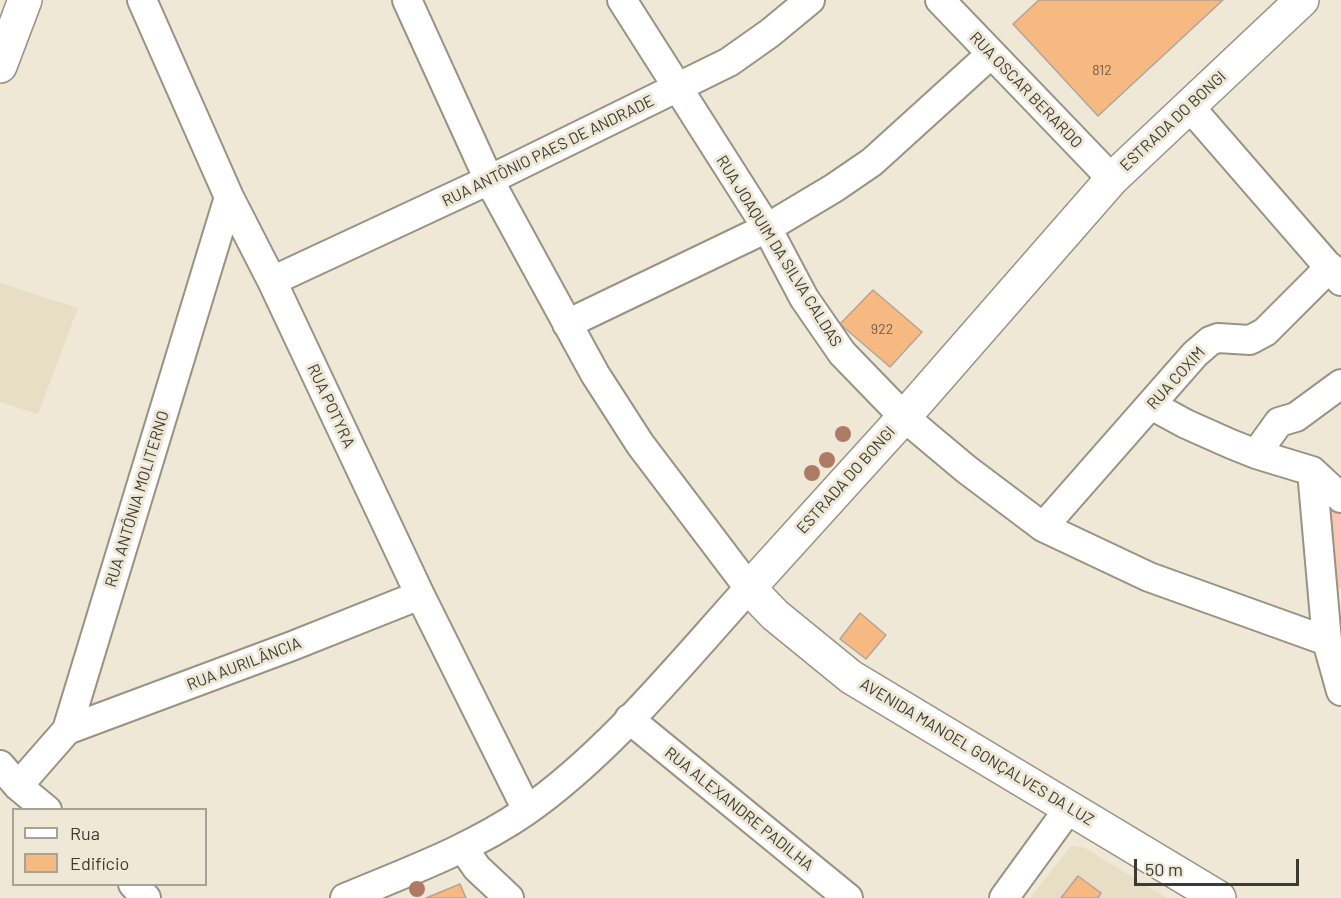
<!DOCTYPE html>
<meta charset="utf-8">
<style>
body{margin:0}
#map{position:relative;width:1341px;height:898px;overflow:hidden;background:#efe8d7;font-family:Barlow,sans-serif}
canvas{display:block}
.legend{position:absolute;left:12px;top:808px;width:195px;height:78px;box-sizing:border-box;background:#efe8d7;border:2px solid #a7a295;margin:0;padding:8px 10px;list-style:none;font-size:18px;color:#3c3a33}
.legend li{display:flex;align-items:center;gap:12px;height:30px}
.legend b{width:30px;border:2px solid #a7a295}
.scale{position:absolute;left:1134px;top:859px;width:165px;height:27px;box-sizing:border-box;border:3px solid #3c3a33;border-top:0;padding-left:8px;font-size:18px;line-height:21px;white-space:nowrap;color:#3c3a33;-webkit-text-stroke:4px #efe8d7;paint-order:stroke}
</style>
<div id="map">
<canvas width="1341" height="898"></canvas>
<ul class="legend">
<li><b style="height:8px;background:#fff"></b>Rua</li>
<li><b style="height:16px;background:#f7b982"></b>Edifício</li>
</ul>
<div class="scale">50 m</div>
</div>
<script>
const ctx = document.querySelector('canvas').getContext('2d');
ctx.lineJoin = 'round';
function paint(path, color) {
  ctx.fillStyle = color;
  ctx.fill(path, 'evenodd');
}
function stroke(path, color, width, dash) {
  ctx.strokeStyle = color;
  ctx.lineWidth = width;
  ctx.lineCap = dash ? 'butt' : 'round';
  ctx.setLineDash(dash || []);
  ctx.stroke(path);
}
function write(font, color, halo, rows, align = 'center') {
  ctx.font = font + ' Barlow,sans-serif';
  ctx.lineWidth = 6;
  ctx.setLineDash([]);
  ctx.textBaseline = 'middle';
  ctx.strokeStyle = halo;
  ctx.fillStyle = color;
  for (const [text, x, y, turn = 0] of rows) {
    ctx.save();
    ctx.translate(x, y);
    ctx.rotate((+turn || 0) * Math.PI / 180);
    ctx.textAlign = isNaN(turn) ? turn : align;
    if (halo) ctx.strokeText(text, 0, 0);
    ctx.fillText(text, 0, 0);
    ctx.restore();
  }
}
paint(new Path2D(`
 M 0,283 L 78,308 L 38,414 L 0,402 Z
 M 1071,846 L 1083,847 L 1167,898 L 1030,898 Z`), '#e8dec6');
paint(new Path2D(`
 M 1317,489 L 1341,505 L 1341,587 L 1328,600 Z`), '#fac4b6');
const building = new Path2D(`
 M 1039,0 L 1223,0 L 1098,116 L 1013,24 Z
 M 873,290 L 922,332 L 890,367 L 840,324 Z
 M 860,613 L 886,635 L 866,659 L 840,639 Z
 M 1078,876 L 1101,893 L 1098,898 L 1061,898 Z
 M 460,884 L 466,898 L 426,898 Z`);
paint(building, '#f7b982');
stroke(building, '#b2a498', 1.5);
const minor = new Path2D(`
 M 142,0 L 229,197 L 272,281 L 420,595 L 527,810
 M 622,0 L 767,228 L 804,298 L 842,353 L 904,417 L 966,469 L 1043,527 L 1149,577 L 1327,641
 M 940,0 L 1112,179
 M 1189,106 L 1341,281
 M 272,281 L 489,180 L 729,62 L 770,33 L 810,0
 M 567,324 L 767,228 L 834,188 L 872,162 L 991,54
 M 1151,405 L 1186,424 L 1231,444 L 1256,454 L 1312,471 L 1341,498
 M 1256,454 L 1279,422 L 1296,417 L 1341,384
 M 1312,471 L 1327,641 L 1341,691
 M 1043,527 L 1195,354 L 1210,341 L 1218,338 L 1250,340 L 1265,332 L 1330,267
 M 629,719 L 848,898
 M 67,730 L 292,646 L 420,595
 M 0,765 L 18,786 L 47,810
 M 18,786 L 67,730 L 229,197
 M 463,848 L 477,868 L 509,898
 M 133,884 L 146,898
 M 345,898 C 407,872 471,849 526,811 C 609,753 681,663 749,588 L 640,444 L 595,374 L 489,180 L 407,0
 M 1004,898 L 1070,807`);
const major = new Path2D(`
 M 1219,898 L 851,677 L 775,615 L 749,588 L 904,417 L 1112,179 L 1302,0`);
const highway = new Path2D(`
 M 0,66 L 25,0`);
stroke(minor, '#999383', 32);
stroke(major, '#999383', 36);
stroke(highway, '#999383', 36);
stroke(minor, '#fff', 28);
stroke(major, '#fff', 33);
stroke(highway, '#fff', 33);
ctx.fillStyle = '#ad7a64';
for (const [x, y] of [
 [843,434],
 [827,460],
 [812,473],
 [417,889]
]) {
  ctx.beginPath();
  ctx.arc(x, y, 8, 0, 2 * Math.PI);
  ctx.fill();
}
write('14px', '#6b5a47', null, [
 ["812",1102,70],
 ["922",882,329]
]);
write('16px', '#3c3a33', '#efe8d7', [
 ["RUA OSCAR BERARDO",1026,90,46],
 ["ESTRADA DO BONGI",1173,121,-43],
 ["RUA ANTÔNIO PAES DE ANDRADE",548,151,-26],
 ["RUA JOAQUIM DA SILVA CALDAS",779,251,58],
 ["RUA COXIM",1176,378,-48],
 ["RUA POTYRA",331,406,65],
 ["ESTRADA DO BONGI",846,480,-48],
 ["RUA ANTÔNIA MOLITERNO",137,499,-73],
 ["RUA AURILÂNCIA",244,664,-21],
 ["AVENIDA MANOEL GONÇALVES DA LUZ",977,752,31],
 ["RUA ALEXANDRE PADILHA",739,809,39]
]);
</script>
